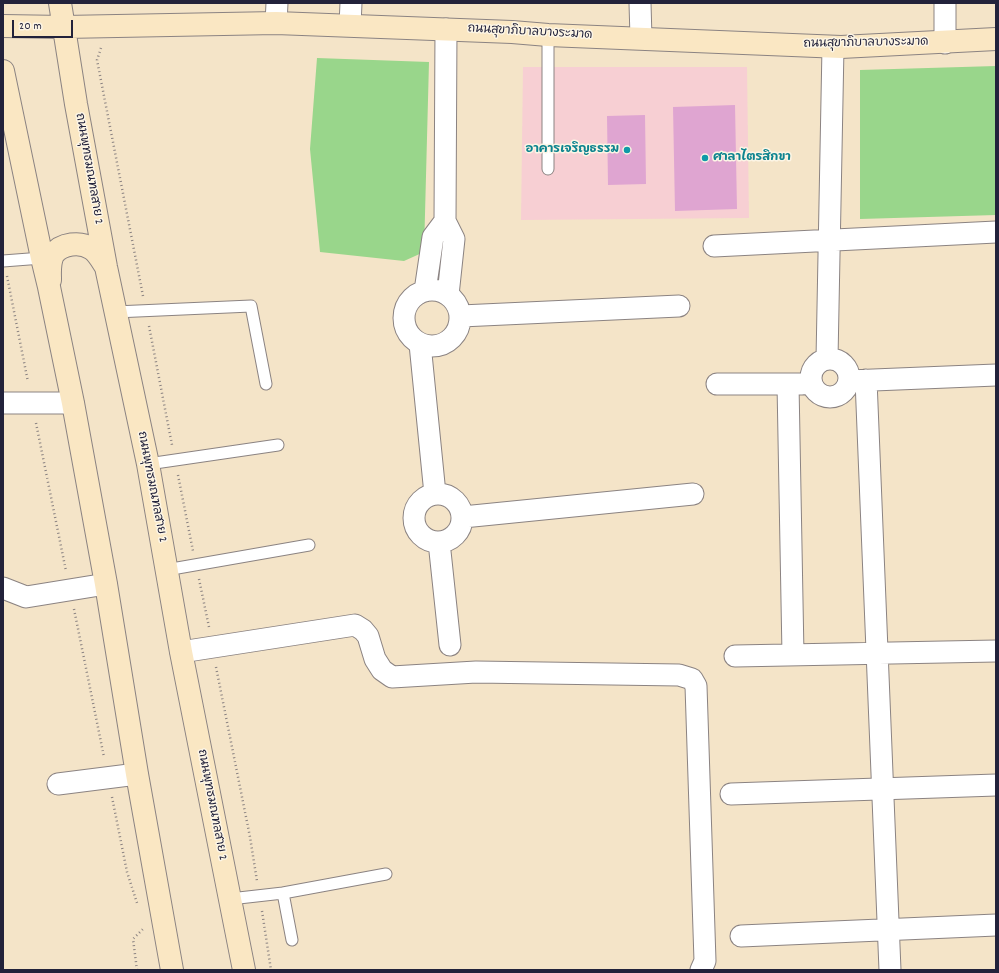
<!DOCTYPE html>
<meta charset="utf-8">
<style>
body{margin:0}
#map{position:relative;width:999px;height:973px;overflow:hidden;background:#f4e4c8;font-family:Dekko,sans-serif}
canvas{display:block}
.frame{position:absolute;inset:0;border:4px solid #22223b;pointer-events:none}
.scale{position:absolute;left:12px;top:20px;width:61px;height:18px;box-sizing:border-box;border:2px solid #22223b;border-top:0;padding-left:5px;font-size:12px;line-height:14px;white-space:nowrap;color:#22223b;-webkit-text-stroke:3px #fcf5e5;paint-order:stroke}
</style>
<div id="map">
<canvas width="999" height="973"></canvas>
<div class="frame"></div>
<div class="scale">20 m</div>
</div>
<script>
const ctx = document.querySelector('canvas').getContext('2d');
ctx.lineJoin = 'round';
function paint(path, color) {
  ctx.fillStyle = color;
  ctx.fill(path, 'evenodd');
}
function stroke(path, color, width, dash) {
  ctx.strokeStyle = color;
  ctx.lineWidth = width;
  ctx.lineCap = dash ? 'butt' : 'round';
  ctx.setLineDash(dash || []);
  ctx.stroke(path);
}
function write(font, color, halo, rows, align = 'center') {
  ctx.font = font + ' Dekko,"Playpen Sans Thai",sans-serif';
  ctx.lineWidth = 3;
  ctx.setLineDash([]);
  ctx.textBaseline = 'middle';
  ctx.strokeStyle = halo;
  ctx.fillStyle = color;
  for (const [text, x, y, turn = 0] of rows) {
    ctx.save();
    ctx.translate(x, y);
    ctx.rotate((+turn || 0) * Math.PI / 180);
    ctx.textAlign = isNaN(turn) ? turn : align;
    if (halo) ctx.strokeText(text, 0, 0);
    ctx.fillText(text, 0, 0);
    ctx.restore();
  }
}
paint(new Path2D(`
 M 523,67 L 747,67 L 749,218 L 521,220 Z`), '#f7cfd3');
paint(new Path2D(`
 M 317,58 L 429,62 L 424,252 L 404,261 L 320,252 L 310,149 Z
 M 996,66 L 996,215 L 860,219 L 860,70 Z`), '#99d68b');
paint(new Path2D(`
 M 735,105 L 737,209 L 675,211 L 673,107 Z
 M 645,115 L 646,184 L 608,185 L 607,116 Z`), '#dfa5d1');
const lane = new Path2D(`
 M 548,169 L 548,35
 M 3,261 L 42,258
 M 115,312 L 251,306 L 266,384
 M 148,464 L 278,445
 M 166,570 L 309,545
 M 283,893 L 292,940
 M 230,899 L 283,893 L 386,874`);
const street = new Path2D(`
 M 640,3 L 641,38
 M 945,3 L 945,43
 M 276,23 L 277,3
 M 350,25 L 351,3
 M 446,29 L 445,221 L 454,239 L 448,295
 M 714,246 L 996,232
 M404 318a28 28 0 1 1 56 0a28 28 0 1 1-56 0Z
 M 425,291 L 433,237 L 445,221
 M 461,316 L 679,306
 M 420,344 L 435,494
 M811 378a19 19 0 1 1 38 0a19 19 0 1 1-38 0Z
 M 827,359 L 833,47
 M 866,380 L 890,970
 M 849,381 L 996,375
 M 717,384 L 802,384
 M 788,384 L 793,655
 M 3,403 L 73,403
 M414 518a24 24 0 1 1 48 0a24 24 0 1 1-48 0Z
 M 463,517 L 693,494
 M 439,542 L 450,645
 M 3,588 L 26,597 L 106,584
 M 181,652 L 355,625 L 363,630 L 368,636 L 375,659 L 382,670 L 392,677 L 476,672 L 679,675 L 692,679 L 696,686 L 705,961 L 701,970
 M 735,656 L 996,651
 M 58,784 L 137,774
 M 731,794 L 996,785
 M 741,936 L 996,925`);
const secondary = new Path2D(`
 M 60,3 L 76,104 L 106,267 L 148,464 L 181,652 L 244,970
 M 3,26 L 64,27 L 276,23 L 512,32 L 548,35 L 841,47 L 996,39
 M 3,71 L 42,258 L 49,287 L 73,403 L 106,584 L 137,774 L 172,970
 M 50,280 C 50,271 49,263 53,255 C 61,243 81,241 92,249 C 98,253 102,261 106,267`);
stroke(lane, '#8b8382', 13);
stroke(street, '#8b8382', 23);
stroke(secondary, '#8b8382', 24);
stroke(new Path2D(`
 M 101,48 L 97,60 L 143,296
 M 7,276 L 28,382
 M 149,326 L 172,445
 M 36,423 L 66,571
 M 178,475 L 193,551
 M 199,579 L 209,627
 M 74,609 L 104,757
 M 216,667 L 250,837 L 257,881
 M 112,797 L 127,872 L 137,903
 M 262,911 L 271,970
 M 137,970 L 133,939 L 143,929`), '#8b8382', 2.5, [1, 3]);
stroke(lane, '#fff', 11);
stroke(street, '#fff', 21);
stroke(secondary, '#fae7c3', 22);
for (const [x, y, r, color] of [
 [627,150,4,"#0f9aa8"],
 [705,158,4,"#0f9aa8"]
]) {
  const dot = new Path2D();
  dot.arc(x, y, r, 0, 2 * Math.PI);
  ctx.fillStyle = color;
  ctx.fill(dot);
  stroke(dot, '#fcf5e5', 1.5);
}
write('12px', '#22223b', '#fcf5e5', [
 ["ถนนสุขาภิบาลบางระมาด",530,33,3],
 ["ถนนสุขาภิบาลบางระมาด",866,44,-1],
 ["ถนนพุทธมณฑลสาย 2",88,169,80],
 ["ถนนพุทธมณฑลสาย 2",151,487,79],
 ["ถนนพุทธมณฑลสาย 2",211,805,79]
]);
write('bold 12px', '#0d838f', '#fcf5e5', [
 ["อาคารเจริญธรรม",619,150],
 ["ศาลาไตรสิกขา",713,158,"left"]
], 'right');
</script>
